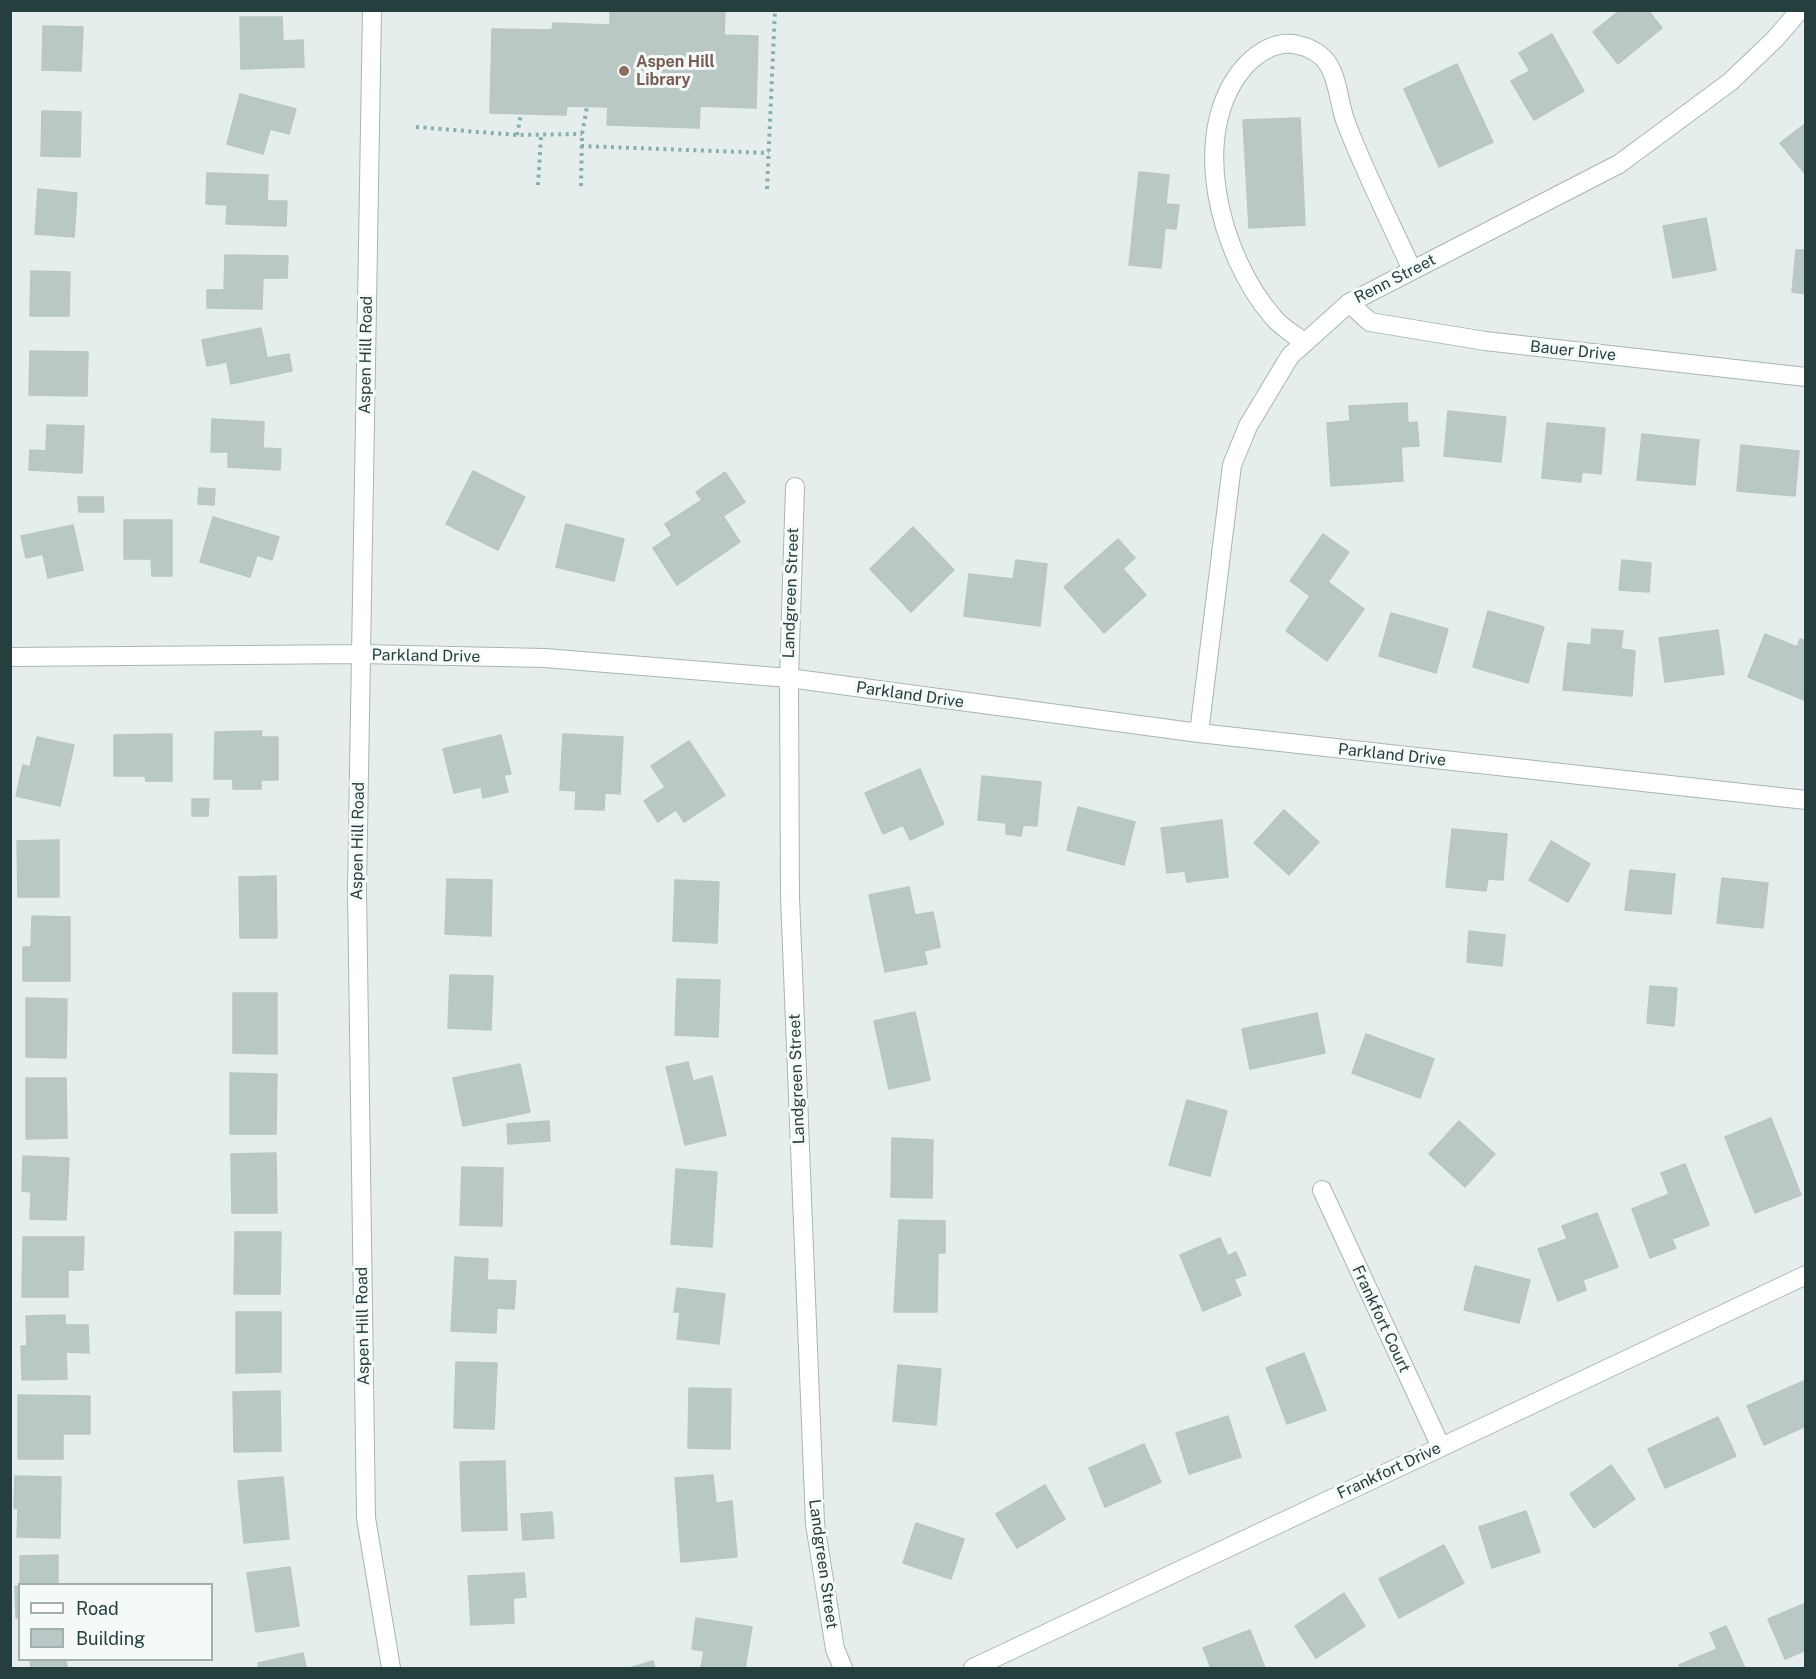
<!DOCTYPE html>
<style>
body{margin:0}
#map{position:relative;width:1816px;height:1679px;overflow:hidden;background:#e5eeec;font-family:"Public Sans",sans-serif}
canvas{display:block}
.frame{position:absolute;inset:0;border:12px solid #243f3e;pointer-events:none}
.legend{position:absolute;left:18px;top:1583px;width:195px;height:78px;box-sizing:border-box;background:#f5faf9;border:2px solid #a1afae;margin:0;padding:8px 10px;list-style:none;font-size:18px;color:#243f3e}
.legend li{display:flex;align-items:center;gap:12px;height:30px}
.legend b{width:30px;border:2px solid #a1afae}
</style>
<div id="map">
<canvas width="1816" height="1679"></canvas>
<div class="frame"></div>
<ul class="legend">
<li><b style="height:8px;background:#fff"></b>Road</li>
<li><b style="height:16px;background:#bac8c5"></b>Building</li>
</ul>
</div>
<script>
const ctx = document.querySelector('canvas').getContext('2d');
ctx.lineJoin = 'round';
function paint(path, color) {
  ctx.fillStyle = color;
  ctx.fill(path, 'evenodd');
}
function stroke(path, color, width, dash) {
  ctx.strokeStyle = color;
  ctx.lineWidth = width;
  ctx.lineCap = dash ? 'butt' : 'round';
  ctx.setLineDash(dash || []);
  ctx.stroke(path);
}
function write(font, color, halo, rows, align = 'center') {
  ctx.font = font + ' "Public Sans",sans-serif';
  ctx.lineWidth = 6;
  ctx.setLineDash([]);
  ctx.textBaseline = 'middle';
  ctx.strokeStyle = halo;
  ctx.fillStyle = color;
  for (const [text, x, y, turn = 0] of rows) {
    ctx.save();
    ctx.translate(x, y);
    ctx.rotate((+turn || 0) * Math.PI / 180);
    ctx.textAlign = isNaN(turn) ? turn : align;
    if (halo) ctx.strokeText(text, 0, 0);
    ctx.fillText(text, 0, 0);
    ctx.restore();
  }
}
const building = new Path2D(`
 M 610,10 L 725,10 L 724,35 L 758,36 L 756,108 L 700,106 L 699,128 L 607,125 L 608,107 L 567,106 L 566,115 L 490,113 L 492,29 L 552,30 L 553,23 L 610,25 Z
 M 1620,10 L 1648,10 L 1662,28 L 1618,64 L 1593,32 Z
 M 240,17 L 282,17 L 283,41 L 303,40 L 304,67 L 241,69 Z
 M 43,26 L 83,27 L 81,71 L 42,70 Z
 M 1552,34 L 1584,91 L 1534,120 L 1511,81 L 1530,71 L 1519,53 Z
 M 1457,64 L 1493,142 L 1439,167 L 1404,89 Z
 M 240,94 L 296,109 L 289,134 L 270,129 L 263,154 L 227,144 Z
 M 42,111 L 81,112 L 80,157 L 41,156 Z
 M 1300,118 L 1305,225 L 1249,228 L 1243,120 Z
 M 1806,123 L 1806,175 L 1780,143 Z
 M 1139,172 L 1169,175 L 1166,204 L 1179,205 L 1176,229 L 1165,228 L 1161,268 L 1129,265 Z
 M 207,173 L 268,175 L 267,201 L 287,201 L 286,226 L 226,224 L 227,205 L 206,204 Z
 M 38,189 L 77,193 L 74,237 L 35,234 Z
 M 1706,218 L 1716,270 L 1673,278 L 1663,226 Z
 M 1796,250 L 1806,250 L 1806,294 L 1792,292 Z
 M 225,255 L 288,256 L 287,278 L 263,278 L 262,309 L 207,308 L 207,290 L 224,290 Z
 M 31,271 L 70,272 L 69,316 L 30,316 Z
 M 261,328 L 267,358 L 289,354 L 292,371 L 231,384 L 227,362 L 207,366 L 202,340 Z
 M 30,351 L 88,352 L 87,396 L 29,395 Z
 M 1407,403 L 1408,423 L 1417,422 L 1419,446 L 1401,447 L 1403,481 L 1331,486 L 1327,423 L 1350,421 L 1349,406 Z
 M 1448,411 L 1506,417 L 1501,462 L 1444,456 Z
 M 212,419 L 264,422 L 263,448 L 281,449 L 280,470 L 228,467 L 228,452 L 211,452 Z
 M 1547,423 L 1605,428 L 1601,474 L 1582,472 L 1581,482 L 1542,478 Z
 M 47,425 L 84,426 L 82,473 L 29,470 L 30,450 L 46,451 Z
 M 1642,434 L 1699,440 L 1695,485 L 1637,480 Z
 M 1741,445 L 1799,451 L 1795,496 L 1737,491 Z
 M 473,471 L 525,497 L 498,550 L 446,524 Z
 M 725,472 L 745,502 L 723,516 L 740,542 L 677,585 L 653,548 L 672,535 L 665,524 L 702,500 L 696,492 Z
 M 199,488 L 215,489 L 214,505 L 198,504 Z
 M 78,497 L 103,497 L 104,512 L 79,512 Z
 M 213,517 L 279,537 L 272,560 L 257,555 L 250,577 L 200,562 Z
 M 124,520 L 172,520 L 172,576 L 152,576 L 151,559 L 124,559 Z
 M 566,524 L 624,539 L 614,581 L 556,567 Z
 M 73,525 L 83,570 L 48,578 L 43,554 L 26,558 L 21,536 Z
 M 913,527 L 954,570 L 911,612 L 870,569 Z
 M 1323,534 L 1349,552 L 1328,582 L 1364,609 L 1327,661 L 1286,631 L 1310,596 L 1290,581 Z
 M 1118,539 L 1135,558 L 1123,569 L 1146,595 L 1104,633 L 1064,587 Z
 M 1016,560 L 1047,564 L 1040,626 L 964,616 L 969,574 L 1013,579 Z
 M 1622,560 L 1651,563 L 1649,592 L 1619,590 Z
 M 1488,611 L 1544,627 L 1528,683 L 1473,667 Z
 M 1391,613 L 1448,629 L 1436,673 L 1379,656 Z
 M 1592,629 L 1623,631 L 1621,649 L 1635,651 L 1632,696 L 1563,690 L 1568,643 L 1591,645 Z
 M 1718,630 L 1724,674 L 1665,682 L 1659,638 Z
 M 1765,634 L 1797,647 L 1800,639 L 1806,641 L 1804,700 L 1748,677 Z
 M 262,731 L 261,737 L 278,737 L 278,780 L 261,780 L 261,789 L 233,789 L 233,779 L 214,779 L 215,732 Z
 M 172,734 L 172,781 L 146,781 L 145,776 L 114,776 L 114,735 Z
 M 563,734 L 623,737 L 620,794 L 605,793 L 604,810 L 575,809 L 576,791 L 560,790 Z
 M 501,735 L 511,774 L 504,775 L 508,792 L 483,798 L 481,787 L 454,793 L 443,749 Z
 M 37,737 L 74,745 L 60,806 L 16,796 L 23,765 L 30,767 Z
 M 689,741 L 725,795 L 684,822 L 676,810 L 658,822 L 644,801 L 665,787 L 651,766 Z
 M 920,769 L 944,824 L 910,840 L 903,825 L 883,834 L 865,793 Z
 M 982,776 L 1041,782 L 1037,826 L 1023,825 L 1021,836 L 1006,834 L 1006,823 L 978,820 Z
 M 192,799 L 209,799 L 208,816 L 192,816 Z
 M 1078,807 L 1135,822 L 1124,865 L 1067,850 Z
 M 1284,810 L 1319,842 L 1289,875 L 1254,843 Z
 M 1222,820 L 1228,877 L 1187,882 L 1185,871 L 1167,873 L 1161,828 Z
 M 1452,829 L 1507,834 L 1503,880 L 1488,879 L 1486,891 L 1446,887 Z
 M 59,840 L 59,897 L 18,897 L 17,841 Z
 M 1551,841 L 1590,864 L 1568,902 L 1529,880 Z
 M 1630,870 L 1675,874 L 1671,914 L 1625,910 Z
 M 276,876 L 277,938 L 240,938 L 239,877 Z
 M 1722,878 L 1768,883 L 1763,928 L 1717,923 Z
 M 447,879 L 492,880 L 491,936 L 445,934 Z
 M 675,880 L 719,882 L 717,943 L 673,941 Z
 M 909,887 L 915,915 L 933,912 L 940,947 L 924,951 L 927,964 L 885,972 L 869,895 Z
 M 32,916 L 70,917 L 70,981 L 23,981 L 23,947 L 31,947 Z
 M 1469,931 L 1505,935 L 1502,966 L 1467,962 Z
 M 450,975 L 493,976 L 491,1030 L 448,1028 Z
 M 677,979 L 720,980 L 718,1037 L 675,1035 Z
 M 1650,986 L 1677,988 L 1674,1026 L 1647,1023 Z
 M 233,993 L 277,993 L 277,1054 L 233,1053 Z
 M 26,998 L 67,999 L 66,1058 L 26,1057 Z
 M 915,1012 L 930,1080 L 889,1089 L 874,1021 Z
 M 1317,1013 L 1325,1053 L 1250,1069 L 1242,1029 Z
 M 1366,1034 L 1434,1059 L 1420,1098 L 1352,1073 Z
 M 688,1062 L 693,1081 L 712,1076 L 726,1135 L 685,1145 L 666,1067 Z
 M 520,1064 L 530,1112 L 463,1126 L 453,1078 Z
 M 230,1073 L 277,1074 L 276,1134 L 230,1134 Z
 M 26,1078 L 66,1078 L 67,1138 L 26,1139 Z
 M 1187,1100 L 1227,1111 L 1210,1176 L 1169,1165 Z
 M 1771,1118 L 1801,1195 L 1755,1213 L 1725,1137 Z
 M 549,1121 L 550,1141 L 508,1144 L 507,1124 Z
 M 1459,1121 L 1495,1154 L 1465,1187 L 1429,1154 Z
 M 892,1138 L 933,1140 L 932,1198 L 891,1197 Z
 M 276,1153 L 277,1213 L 232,1213 L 231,1154 Z
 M 23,1156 L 69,1158 L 66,1220 L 30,1219 L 31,1192 L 22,1191 Z
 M 1685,1164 L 1709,1225 L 1672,1239 L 1676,1248 L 1650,1258 L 1632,1209 L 1669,1194 L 1661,1173 Z
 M 462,1167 L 503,1168 L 502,1226 L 460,1225 Z
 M 676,1169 L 717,1172 L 712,1247 L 671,1244 Z
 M 1597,1213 L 1618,1267 L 1583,1280 L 1586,1290 L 1558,1301 L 1538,1249 L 1567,1239 L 1562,1226 Z
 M 899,1220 L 945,1221 L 945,1253 L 938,1253 L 937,1312 L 894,1312 Z
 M 235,1232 L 281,1232 L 280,1294 L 234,1294 Z
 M 23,1237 L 84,1237 L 83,1270 L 68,1270 L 68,1297 L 22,1297 Z
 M 1220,1238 L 1228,1256 L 1236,1252 L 1246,1275 L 1234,1279 L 1241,1295 L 1203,1311 L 1180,1255 Z
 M 455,1257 L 488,1259 L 487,1280 L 516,1281 L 514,1309 L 497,1308 L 496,1333 L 451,1331 Z
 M 1475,1266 L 1530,1280 L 1519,1323 L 1464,1310 Z
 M 677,1288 L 725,1294 L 719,1344 L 677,1339 L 680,1312 L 674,1312 Z
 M 236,1312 L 281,1312 L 281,1372 L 236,1373 Z
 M 65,1315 L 65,1325 L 88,1325 L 89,1353 L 66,1352 L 67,1379 L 22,1380 L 21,1346 L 27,1346 L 26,1316 Z
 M 1304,1353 L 1326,1410 L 1287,1424 L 1266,1368 Z
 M 456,1362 L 497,1363 L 494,1429 L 454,1428 Z
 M 898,1365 L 941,1369 L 936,1425 L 893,1421 Z
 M 1806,1380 L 1806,1426 L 1764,1445 L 1747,1406 Z
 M 689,1388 L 731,1389 L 730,1449 L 688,1448 Z
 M 280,1391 L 281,1451 L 234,1452 L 233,1392 Z
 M 18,1395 L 90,1396 L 90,1434 L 63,1434 L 63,1459 L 18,1459 Z
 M 1228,1416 L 1241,1457 L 1189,1474 L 1176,1433 Z
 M 1718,1417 L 1736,1456 L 1665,1488 L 1648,1449 Z
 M 1144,1444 L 1161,1482 L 1105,1507 L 1089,1468 Z
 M 505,1461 L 507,1530 L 462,1531 L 460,1462 Z
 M 1611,1465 L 1635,1499 L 1594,1528 L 1570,1494 Z
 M 713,1475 L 716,1503 L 732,1501 L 737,1557 L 681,1562 L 675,1478 Z
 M 15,1476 L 61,1477 L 60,1538 L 17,1537 L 18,1509 L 14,1508 Z
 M 283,1477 L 289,1539 L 244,1543 L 238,1481 Z
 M 1045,1485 L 1065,1519 L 1017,1548 L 996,1514 Z
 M 1526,1511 L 1540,1552 L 1492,1568 L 1479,1527 Z
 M 552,1512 L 554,1538 L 523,1540 L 521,1514 Z
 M 916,1523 L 964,1539 L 951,1579 L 903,1563 Z
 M 1444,1545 L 1464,1583 L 1399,1618 L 1379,1579 Z
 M 58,1555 L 58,1584 L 20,1584 L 20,1556 Z
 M 290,1567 L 299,1626 L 256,1632 L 247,1573 Z
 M 524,1573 L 526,1597 L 513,1598 L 514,1623 L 471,1625 L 468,1576 Z
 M 15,1586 L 20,1586 L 20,1618 L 16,1618 Z
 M 1344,1593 L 1365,1626 L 1316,1658 L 1295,1626 Z
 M 1806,1603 L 1806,1650 L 1785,1659 L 1768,1619 Z
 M 696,1618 L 752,1627 L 745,1668 L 701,1668 L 704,1651 L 692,1649 Z
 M 1726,1626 L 1745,1668 L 1681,1668 L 1679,1665 L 1717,1649 L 1710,1633 Z
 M 1250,1630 L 1265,1668 L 1211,1668 L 1203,1648 Z
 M 303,1653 L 306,1668 L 259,1668 L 258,1663 Z
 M 30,1660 L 66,1660 L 67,1668 L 31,1668 Z
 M 653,1661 L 655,1668 L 629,1668 Z`);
paint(building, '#bac8c5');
stroke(building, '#b7c7c4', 1.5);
const minor = new Path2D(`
 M 372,10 L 357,890 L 366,1518 L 391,1668
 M 1349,303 L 1370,322 L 1485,341 L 1806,377
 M 1305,343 C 1295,335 1281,327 1273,317 C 1220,256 1186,131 1246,65 C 1260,51 1277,40 1298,45 C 1309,47 1322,54 1328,64 C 1338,79 1339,103 1345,120 C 1364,171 1390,221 1412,270
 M 795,487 L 789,678 L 790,897 L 815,1524 L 835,1649 L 843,1668
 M 10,657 L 360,654 L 545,658 L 789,678 L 1199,733 L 1806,800
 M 1199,733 L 1232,465 L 1248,426 L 1290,356 L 1349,303 L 1619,164 L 1730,82 L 1775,39 L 1800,10
 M 1322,1190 L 1441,1447
 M 973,1668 L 1806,1275`);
stroke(minor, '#a7b6b4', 20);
stroke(new Path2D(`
 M 416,127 L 517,135 L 582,134
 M 517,135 L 521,114
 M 581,146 L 769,153
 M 538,185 L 541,136
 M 581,186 L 582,134 L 587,107
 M 767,189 L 775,10`), '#86b0ad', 4, [3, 4.5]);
stroke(minor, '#fff', 18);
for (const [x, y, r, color] of [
 [624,71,6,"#8d6e63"]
]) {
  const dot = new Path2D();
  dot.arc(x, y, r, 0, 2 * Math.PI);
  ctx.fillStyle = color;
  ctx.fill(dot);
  stroke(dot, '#f5faf9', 2);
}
write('bold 16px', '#785e54', '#f5faf9', [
 ["Aspen Hill",636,62],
 ["Library",636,80]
], 'left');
write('16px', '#243f3e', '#f5faf9', [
 ["Renn Street",1395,279,-27],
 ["Bauer Drive",1573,351,6],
 ["Aspen Hill Road",366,355,-89],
 ["Landgreen Street",791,593,-88],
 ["Parkland Drive",426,656,1],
 ["Parkland Drive",910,695,8],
 ["Parkland Drive",1392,755,6],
 ["Aspen Hill Road",358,841,-89],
 ["Landgreen Street",797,1079,-92],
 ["Frankfort Court",1381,1319,65],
 ["Aspen Hill Road",363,1326,-91],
 ["Frankfort Drive",1389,1471,-25],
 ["Landgreen Street",823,1564,82]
]);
</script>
